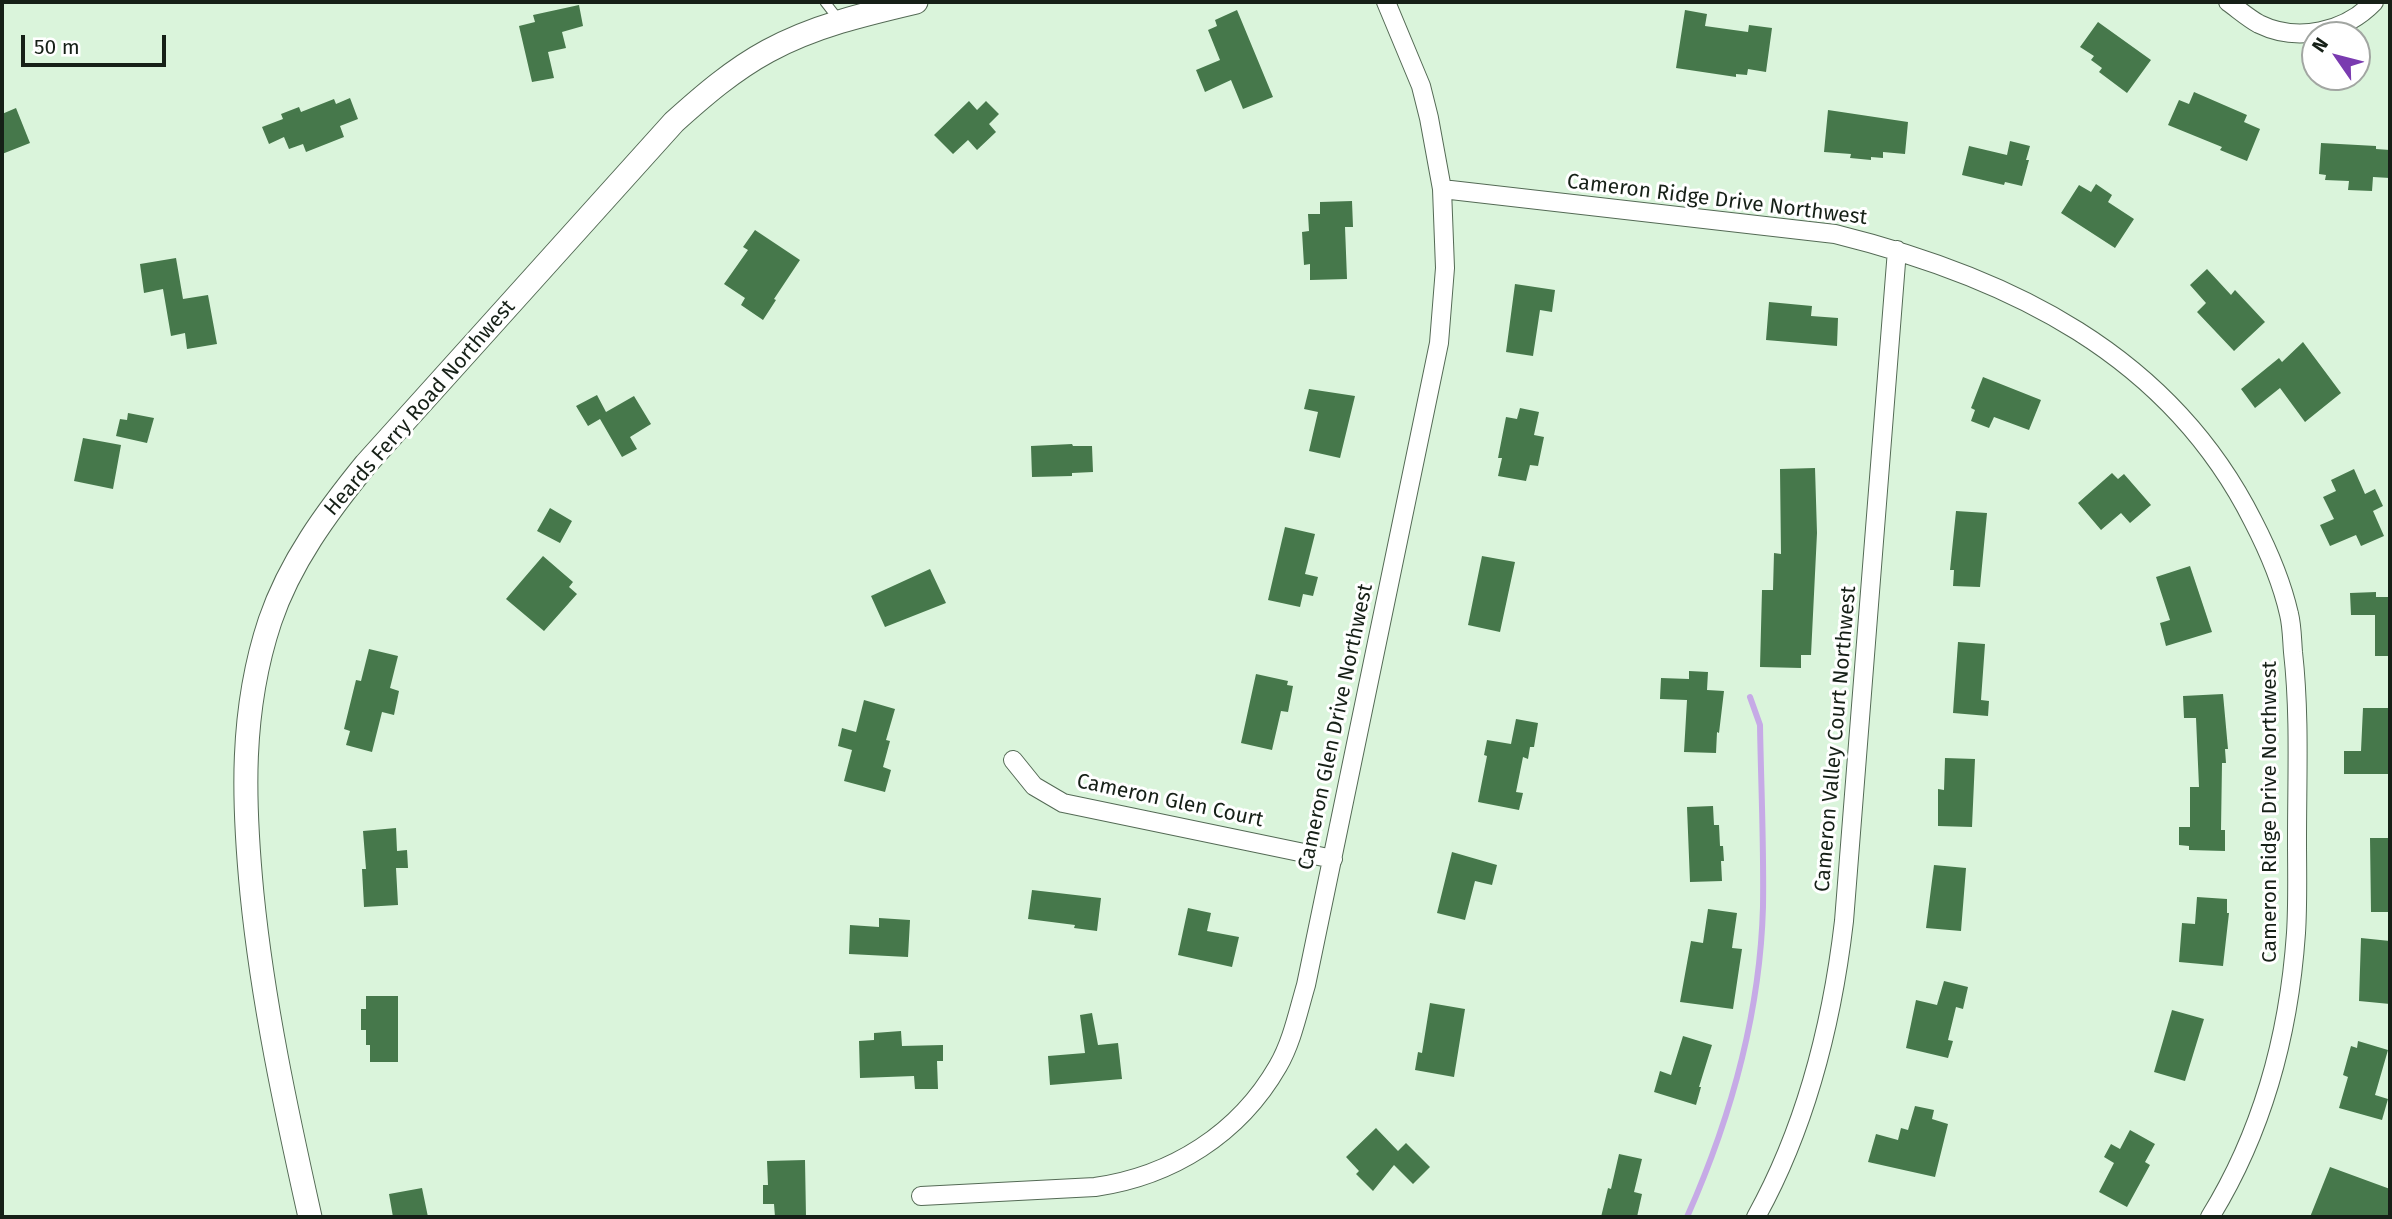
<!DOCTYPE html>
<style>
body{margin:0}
#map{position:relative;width:2392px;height:1219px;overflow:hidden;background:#daf4db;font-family:"Fira Sans",sans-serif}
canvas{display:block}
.frame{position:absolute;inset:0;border:4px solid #162017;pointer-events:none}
.north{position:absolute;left:2301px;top:21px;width:70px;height:70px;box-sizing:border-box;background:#fff;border:2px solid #a2a6a2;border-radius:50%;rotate:305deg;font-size:19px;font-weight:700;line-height:28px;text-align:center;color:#162017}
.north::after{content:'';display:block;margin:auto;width:24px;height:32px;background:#7a3bb0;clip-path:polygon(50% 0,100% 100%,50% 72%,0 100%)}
.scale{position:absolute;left:21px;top:35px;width:145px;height:32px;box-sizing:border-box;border:4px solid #162017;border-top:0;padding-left:9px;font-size:21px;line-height:24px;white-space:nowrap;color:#162017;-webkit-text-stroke:5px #fff;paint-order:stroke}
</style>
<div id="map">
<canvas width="2392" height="1219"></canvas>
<div class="frame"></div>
<div class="north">N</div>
<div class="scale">50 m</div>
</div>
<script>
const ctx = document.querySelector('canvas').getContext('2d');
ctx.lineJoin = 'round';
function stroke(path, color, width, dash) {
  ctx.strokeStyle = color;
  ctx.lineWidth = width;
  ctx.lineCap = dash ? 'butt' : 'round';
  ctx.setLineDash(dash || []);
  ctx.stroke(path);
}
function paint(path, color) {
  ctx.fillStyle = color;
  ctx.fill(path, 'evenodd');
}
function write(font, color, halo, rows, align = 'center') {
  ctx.font = font + ' "Fira Sans",sans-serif';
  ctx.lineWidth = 6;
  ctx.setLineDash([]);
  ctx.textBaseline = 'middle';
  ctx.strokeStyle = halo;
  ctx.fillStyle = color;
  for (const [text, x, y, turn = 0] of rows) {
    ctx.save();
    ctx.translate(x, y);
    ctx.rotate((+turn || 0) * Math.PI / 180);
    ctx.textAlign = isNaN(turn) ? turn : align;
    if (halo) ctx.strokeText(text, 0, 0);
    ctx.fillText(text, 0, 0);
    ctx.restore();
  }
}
stroke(new Path2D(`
 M 1687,1217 C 1730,1120 1760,1014 1763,907 C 1764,846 1761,785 1760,725 L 1750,697`), '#c6aae6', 6);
paint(new Path2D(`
 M 579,5 L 583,26 L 562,32 L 566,48 L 548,52 L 554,78 L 532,82 L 519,26 L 535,22 L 533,15 Z
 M 1237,10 L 1273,97 L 1243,109 L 1231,80 L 1205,92 L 1196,70 L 1220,60 L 1208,30 L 1217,26 L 1215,20 Z
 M 1685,10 L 1707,14 L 1705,26 L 1748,32 L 1749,25 L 1772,28 L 1766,72 L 1748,69 L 1747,75 L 1736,74 L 1736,77 L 1676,68 Z
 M 2098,22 L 2151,60 L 2127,93 L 2099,72 L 2102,68 L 2091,60 L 2094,56 L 2080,47 Z
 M 2194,92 L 2247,115 L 2244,122 L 2260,129 L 2247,161 L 2220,150 L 2222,147 L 2168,125 L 2179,100 L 2189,104 Z
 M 350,98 L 358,119 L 340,126 L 344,137 L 306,152 L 303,144 L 289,149 L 284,137 L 269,144 L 262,127 L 283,119 L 281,114 L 299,107 L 301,112 L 334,99 L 336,104 Z
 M 969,101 L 977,110 L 986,101 L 999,114 L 989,124 L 996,132 L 977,150 L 968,140 L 953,154 L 934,135 Z
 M 16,108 L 30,143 L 2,154 L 2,114 Z
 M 1828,110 L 1908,122 L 1905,154 L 1883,152 L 1883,158 L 1871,157 L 1871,160 L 1850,158 L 1851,154 L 1824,152 Z
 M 2010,141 L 2030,146 L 2026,160 L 2029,160 L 2022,186 L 2005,182 L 2004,185 L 1962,175 L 1969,146 L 2007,155 Z
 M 2321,143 L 2376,146 L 2376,149 L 2390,150 L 2390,178 L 2373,177 L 2372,191 L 2348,190 L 2349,181 L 2325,180 L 2326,175 L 2319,174 Z
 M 2096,184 L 2112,195 L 2108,202 L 2134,219 L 2115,248 L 2061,213 L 2079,185 L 2091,192 Z
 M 1352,201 L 1353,227 L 1345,227 L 1347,279 L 1310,280 L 1310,264 L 1304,265 L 1302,232 L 1309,231 L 1308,214 L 1320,214 L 1320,202 Z
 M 755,230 L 800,260 L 774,299 L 776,300 L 763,320 L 741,305 L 745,298 L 724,284 L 748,250 L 743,247 Z
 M 176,258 L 183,299 L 208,295 L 217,344 L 187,349 L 185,333 L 171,336 L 163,289 L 144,293 L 140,264 Z
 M 2207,269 L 2231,295 L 2235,290 L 2265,322 L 2234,351 L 2197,312 L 2206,303 L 2190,285 Z
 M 1515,284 L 1555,290 L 1552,312 L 1540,310 L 1533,356 L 1506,352 Z
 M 1769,302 L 1812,306 L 1811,316 L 1838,318 L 1837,346 L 1766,340 Z
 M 2303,342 L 2341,393 L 2305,422 L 2280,388 L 2255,408 L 2241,389 L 2279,358 L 2282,362 Z
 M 1983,377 L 2041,400 L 2029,430 L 1994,417 L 1989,428 L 1971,421 L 1975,410 L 1971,408 Z
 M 1309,389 L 1355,396 L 1340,458 L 1309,451 L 1318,412 L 1304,409 Z
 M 597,395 L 606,412 L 634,396 L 651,424 L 630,437 L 637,449 L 622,457 L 600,419 L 588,426 L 576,406 Z
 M 1520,408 L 1539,412 L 1534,435 L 1544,437 L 1538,466 L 1530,465 L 1526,481 L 1498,476 L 1502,458 L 1498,458 L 1506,417 L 1517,419 Z
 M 128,413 L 154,418 L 147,443 L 116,436 L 120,419 L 127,420 Z
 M 83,438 L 121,445 L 113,489 L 74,481 Z
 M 1072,444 L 1073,446 L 1092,446 L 1093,472 L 1072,473 L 1072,476 L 1032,477 L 1031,446 Z
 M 1815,468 L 1817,533 L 1811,655 L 1801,655 L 1801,668 L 1760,667 L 1762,590 L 1773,590 L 1774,553 L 1781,554 L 1780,469 Z
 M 2354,469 L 2365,494 L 2375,489 L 2383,506 L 2373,511 L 2384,536 L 2361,546 L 2356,535 L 2330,546 L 2320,525 L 2334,519 L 2323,497 L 2336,491 L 2331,480 Z
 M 2112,473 L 2118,479 L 2124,474 L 2151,505 L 2130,523 L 2121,513 L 2101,530 L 2078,503 Z
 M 550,508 L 572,521 L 560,543 L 537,531 Z
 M 1956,511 L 1987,513 L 1980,587 L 1953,586 L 1954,570 L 1950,570 Z
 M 1285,527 L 1315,534 L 1305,574 L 1318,577 L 1313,596 L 1303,594 L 1300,607 L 1268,600 Z
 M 543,556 L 573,582 L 569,587 L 577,594 L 544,631 L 506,599 Z
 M 1482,556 L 1515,562 L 1500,632 L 1468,625 Z
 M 2190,566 L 2212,632 L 2166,646 L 2160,623 L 2170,620 L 2156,577 Z
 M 930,569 L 946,603 L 885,627 L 871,596 Z
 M 2376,592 L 2376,597 L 2390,597 L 2390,656 L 2375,656 L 2375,615 L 2351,615 L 2350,593 Z
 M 1958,642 L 1985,644 L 1981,700 L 1989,701 L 1988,716 L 1953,713 Z
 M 369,649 L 398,656 L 390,688 L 399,691 L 394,715 L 382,712 L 372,752 L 346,745 L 350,731 L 344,729 L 356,680 L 361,681 Z
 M 1689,671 L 1708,672 L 1707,690 L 1724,691 L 1719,733 L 1717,732 L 1716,753 L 1684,752 L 1687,700 L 1660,699 L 1661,678 L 1689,679 Z
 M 1256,674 L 1288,681 L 1287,685 L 1293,686 L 1288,712 L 1281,711 L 1272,750 L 1241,743 Z
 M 2223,694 L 2228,749 L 2225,749 L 2226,763 L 2222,763 L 2221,830 L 2225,830 L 2225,851 L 2189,850 L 2189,846 L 2179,845 L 2179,827 L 2190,827 L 2190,787 L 2199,787 L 2196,718 L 2184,718 L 2183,696 Z
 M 864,700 L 895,709 L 886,740 L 890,741 L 883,767 L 891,770 L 885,792 L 844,781 L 852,750 L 838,746 L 842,728 L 856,732 Z
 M 2363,708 L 2390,708 L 2390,774 L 2344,774 L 2344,751 L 2361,751 Z
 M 1516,719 L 1538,723 L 1534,747 L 1530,747 L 1528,759 L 1523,757 L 1516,792 L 1523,793 L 1519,810 L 1478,802 L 1487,756 L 1484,755 L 1487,740 L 1511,744 Z
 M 1945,758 L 1975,759 L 1972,827 L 1938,826 L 1938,789 L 1944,790 Z
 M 1713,806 L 1714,825 L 1719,825 L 1720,846 L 1723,846 L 1724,861 L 1721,861 L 1722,881 L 1690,882 L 1687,807 Z
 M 396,828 L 397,851 L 407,850 L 408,868 L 396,868 L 398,905 L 364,907 L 362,869 L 366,869 L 363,831 Z
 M 2370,838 L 2390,838 L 2390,912 L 2371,912 Z
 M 1452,852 L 1497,865 L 1492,885 L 1475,881 L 1465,920 L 1437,913 Z
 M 1934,865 L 1966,868 L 1961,931 L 1926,928 Z
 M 1032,890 L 1101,898 L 1097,931 L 1074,928 L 1075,925 L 1028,919 Z
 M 2197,897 L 2227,899 L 2227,913 L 2229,913 L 2223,966 L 2179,962 L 2182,923 L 2195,924 Z
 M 1188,908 L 1211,913 L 1207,931 L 1239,937 L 1232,967 L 1178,955 Z
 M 1708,909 L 1737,913 L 1732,948 L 1742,949 L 1733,1009 L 1680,1002 L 1691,941 L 1703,943 Z
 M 879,918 L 910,920 L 908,957 L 849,954 L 850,925 L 879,927 Z
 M 2361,938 L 2390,941 L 2390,1004 L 2359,1001 Z
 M 1944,981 L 1968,987 L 1963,1009 L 1956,1007 L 1948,1040 L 1953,1041 L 1948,1058 L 1906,1048 L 1916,1000 L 1937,1005 Z
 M 366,996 L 398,996 L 398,1062 L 370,1062 L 370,1045 L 366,1045 L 366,1030 L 361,1030 L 361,1009 L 366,1009 Z
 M 1430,1003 L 1465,1009 L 1454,1077 L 1415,1070 L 1418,1052 L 1422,1053 Z
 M 2172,1010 L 2204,1019 L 2185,1081 L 2154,1072 Z
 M 1092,1013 L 1098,1045 L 1118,1043 L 1122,1079 L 1050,1085 L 1048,1056 L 1085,1053 L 1080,1015 Z
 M 901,1031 L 902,1046 L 943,1045 L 943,1061 L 937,1061 L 938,1089 L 915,1089 L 914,1076 L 860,1078 L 859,1041 L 874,1040 L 874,1033 Z
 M 1683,1036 L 1712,1045 L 1699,1087 L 1701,1087 L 1696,1105 L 1654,1092 L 1660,1071 L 1671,1075 Z
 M 2358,1041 L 2388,1050 L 2375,1095 L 2388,1099 L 2382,1120 L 2339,1108 L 2348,1077 L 2343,1075 L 2351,1046 L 2357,1048 Z
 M 1915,1106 L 1934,1110 L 1932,1119 L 1948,1124 L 1935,1177 L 1868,1162 L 1876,1134 L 1898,1140 L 1901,1128 L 1908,1130 Z
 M 1376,1128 L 1398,1151 L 1406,1143 L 1430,1167 L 1413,1184 L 1394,1165 L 1373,1191 L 1356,1174 L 1359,1171 L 1346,1157 Z
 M 2130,1130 L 2155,1144 L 2145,1162 L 2150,1165 L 2127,1207 L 2099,1192 L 2114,1163 L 2104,1157 L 2111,1144 L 2120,1149 Z
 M 1619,1154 L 1642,1159 L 1634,1192 L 1642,1194 L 1637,1217 L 1601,1217 L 1608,1188 L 1611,1189 Z
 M 805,1160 L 806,1217 L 775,1217 L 774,1204 L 763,1204 L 763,1185 L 768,1185 L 767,1161 Z
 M 2330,1167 L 2390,1189 L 2390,1217 L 2310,1217 Z
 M 422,1188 L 428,1217 L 393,1217 L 389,1194 Z`), '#46784b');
const service = new Path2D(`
 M 825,2 L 839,20`);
const minor = new Path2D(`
 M 2228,2 C 2238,9 2248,18 2259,24 C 2298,43 2345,32 2374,2
 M 1442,189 L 1835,234 C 2009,277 2169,354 2253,521 C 2268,550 2282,583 2289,614 C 2292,626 2292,640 2293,652 C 2300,714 2297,777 2297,839 C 2297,870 2298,902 2296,933 C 2289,1034 2263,1131 2210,1217
 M 1013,760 L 1034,786 L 1063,803 L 1333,859
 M 921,1196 L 1095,1187 C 1172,1176 1239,1134 1278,1066 C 1292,1042 1298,1012 1306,985 L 1439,343 L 1445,268 L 1442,189 L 1429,118 L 1421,86 L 1386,2
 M 1756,1217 C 1807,1125 1832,1024 1844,921 L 1897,250`);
const tertiary = new Path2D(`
 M 310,1217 C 286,1110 263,1003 252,894 C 243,801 240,711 270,621 C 290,562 327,512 366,464 L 674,122 C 704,95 733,70 768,51 C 814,26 865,14 916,2`);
stroke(service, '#546a55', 11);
stroke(minor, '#546a55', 20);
stroke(tertiary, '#546a55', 25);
stroke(service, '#fff', 9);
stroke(minor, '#fff', 18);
stroke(tertiary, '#fff', 23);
write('21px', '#162017', '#fff', [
 ["Cameron Ridge Drive Northwest",1717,200,7],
 ["Heards Ferry Road Northwest",420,408,-49],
 ["Cameron Glen Drive Northwest",1336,727,-78],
 ["Cameron Valley Court Northwest",1836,739,-85],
 ["Cameron Glen Court",1170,801,12],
 ["Cameron Ridge Drive Northwest",2270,812,-90]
]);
</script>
